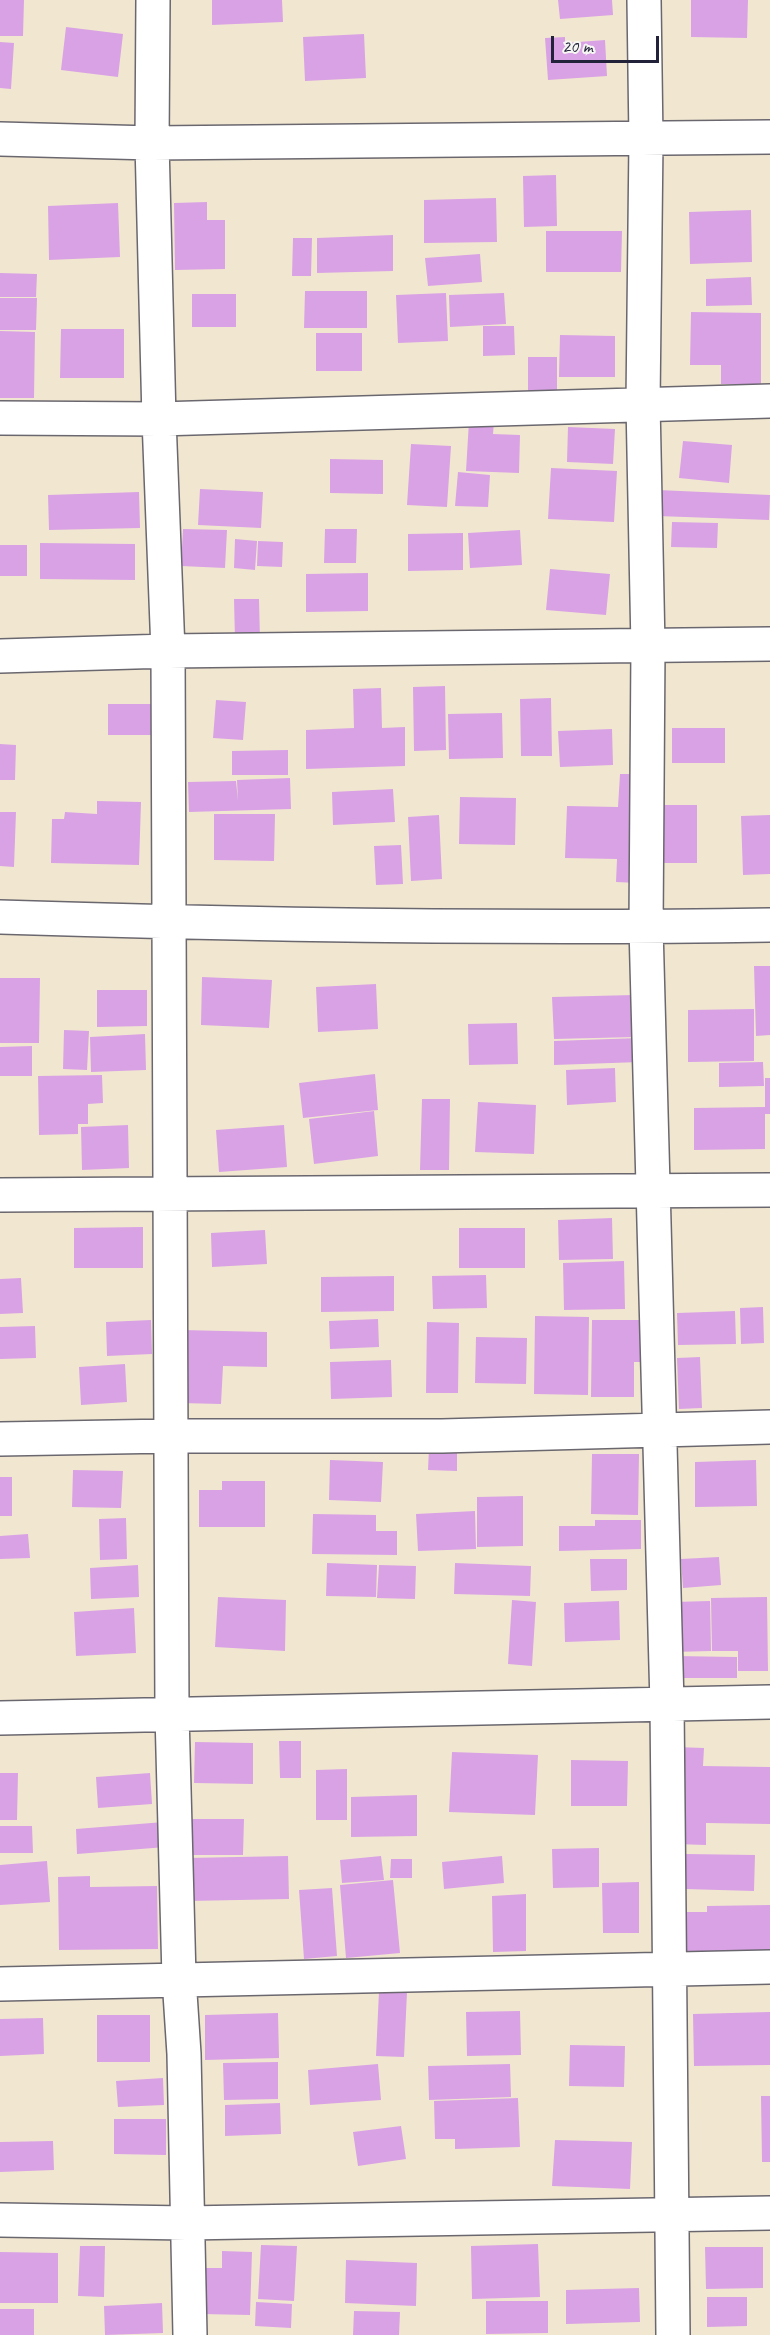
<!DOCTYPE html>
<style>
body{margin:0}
#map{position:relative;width:770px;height:2335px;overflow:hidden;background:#f1e7d0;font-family:Caveat,sans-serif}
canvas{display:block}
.scale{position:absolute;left:551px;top:36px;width:108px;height:27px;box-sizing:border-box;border:3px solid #22223b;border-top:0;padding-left:8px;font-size:18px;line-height:21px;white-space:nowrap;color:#22223b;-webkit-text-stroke:4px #f6f6f2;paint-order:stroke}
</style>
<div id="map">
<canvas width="770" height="2335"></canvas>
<div class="scale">20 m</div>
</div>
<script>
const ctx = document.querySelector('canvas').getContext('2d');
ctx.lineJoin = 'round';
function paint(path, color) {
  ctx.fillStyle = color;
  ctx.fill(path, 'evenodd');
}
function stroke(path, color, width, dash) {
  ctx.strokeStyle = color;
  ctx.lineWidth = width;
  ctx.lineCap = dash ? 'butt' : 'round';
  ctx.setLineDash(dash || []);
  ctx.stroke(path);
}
paint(new Path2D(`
 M 0,0 L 24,0 L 23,36 L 0,36 Z
 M 212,0 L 282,0 L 283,22 L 212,25 Z
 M 558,0 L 612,0 L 613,15 L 560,19 Z
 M 691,0 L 748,0 L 747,38 L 691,37 Z
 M 66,27 L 123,34 L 118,77 L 61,70 Z
 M 364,34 L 366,78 L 305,81 L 303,37 Z
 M 565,37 L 565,43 L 605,40 L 607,76 L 548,80 L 545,38 Z
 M 0,42 L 14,43 L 11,89 L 0,88 Z
 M 556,175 L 557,226 L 524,227 L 523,176 Z
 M 496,198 L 497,242 L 424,243 L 424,200 Z
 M 207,202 L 207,220 L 225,220 L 225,269 L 175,270 L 174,203 Z
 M 118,203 L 120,257 L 49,260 L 48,206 Z
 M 751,210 L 752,262 L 690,264 L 689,212 Z
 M 546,231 L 622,231 L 621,272 L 546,272 Z
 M 393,235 L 393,271 L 317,273 L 317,238 Z
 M 293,238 L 312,238 L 311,276 L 292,276 Z
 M 480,254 L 482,282 L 428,286 L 425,258 Z
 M 0,273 L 37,274 L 36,297 L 0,297 Z
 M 751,277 L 752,305 L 706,306 L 706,279 Z
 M 305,291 L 367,291 L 367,328 L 304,328 Z
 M 446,293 L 448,341 L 398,343 L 396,295 Z
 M 504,293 L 506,324 L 450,327 L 449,295 Z
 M 192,294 L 236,294 L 236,327 L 192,327 Z
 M 0,298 L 37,298 L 36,330 L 0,330 Z
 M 691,312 L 761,313 L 761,384 L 721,384 L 721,365 L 690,365 Z
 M 483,326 L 514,326 L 515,355 L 483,356 Z
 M 61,329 L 124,329 L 124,378 L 60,378 Z
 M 0,331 L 35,332 L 34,398 L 0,398 Z
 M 316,333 L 362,333 L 362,371 L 316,371 Z
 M 560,335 L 615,336 L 615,377 L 559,377 Z
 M 528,357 L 557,357 L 557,393 L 528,393 Z
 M 469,421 L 494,422 L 493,434 L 520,435 L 519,473 L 466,471 Z
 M 568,427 L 615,429 L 613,464 L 567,462 Z
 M 683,441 L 732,445 L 729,483 L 679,478 Z
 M 411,444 L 451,446 L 447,507 L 407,505 Z
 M 330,459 L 383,460 L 383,494 L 330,493 Z
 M 551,468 L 617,471 L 614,522 L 548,519 Z
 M 458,472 L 490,475 L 488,507 L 455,506 Z
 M 200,489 L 263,492 L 261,528 L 198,525 Z
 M 658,490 L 770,495 L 769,520 L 657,516 Z
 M 139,492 L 140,528 L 49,530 L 48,495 Z
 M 672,522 L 718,523 L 717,548 L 671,547 Z
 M 183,529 L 227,530 L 225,568 L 181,566 Z
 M 325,529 L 357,529 L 356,563 L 324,563 Z
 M 520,530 L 522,565 L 470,568 L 468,533 Z
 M 463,533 L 463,570 L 408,571 L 408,534 Z
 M 235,539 L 257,541 L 255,570 L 234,568 Z
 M 258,541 L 283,542 L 282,567 L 257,566 Z
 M 40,543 L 135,544 L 135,580 L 40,579 Z
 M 0,545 L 27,545 L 27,576 L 0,576 Z
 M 550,569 L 610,574 L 606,615 L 546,610 Z
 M 368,573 L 368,611 L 306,612 L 306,574 Z
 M 234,599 L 259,599 L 260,640 L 235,641 Z
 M 445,686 L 446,750 L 414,751 L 413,687 Z
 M 381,688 L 382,728 L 405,727 L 405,766 L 306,769 L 306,730 L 354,728 L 353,689 Z
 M 551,698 L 552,756 L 521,756 L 520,699 Z
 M 216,700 L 246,702 L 243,740 L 213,738 Z
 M 108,704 L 153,704 L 152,735 L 108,735 Z
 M 502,713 L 503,758 L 449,759 L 448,714 Z
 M 672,728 L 725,728 L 725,763 L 672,763 Z
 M 612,729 L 613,765 L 560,767 L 558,731 Z
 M 0,744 L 16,745 L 15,780 L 0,780 Z
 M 288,750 L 288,775 L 232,775 L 232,751 Z
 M 620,774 L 641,774 L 638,883 L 616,882 L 617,859 L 565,858 L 567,806 L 618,807 Z
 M 290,778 L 291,809 L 189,812 L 188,782 L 236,781 L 238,801 L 237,780 Z
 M 393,789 L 395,822 L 333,825 L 332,792 Z
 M 460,797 L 516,798 L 515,845 L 459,844 Z
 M 97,801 L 141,802 L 139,865 L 51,863 L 52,819 L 64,819 L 65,812 L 97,814 Z
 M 658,805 L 697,805 L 697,863 L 658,863 Z
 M 0,812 L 16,812 L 14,867 L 0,866 Z
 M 214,814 L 275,814 L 274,861 L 214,860 Z
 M 439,815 L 442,879 L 411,881 L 408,817 Z
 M 770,815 L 770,874 L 743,875 L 741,816 Z
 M 401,845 L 403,884 L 376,885 L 374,846 Z
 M 754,966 L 770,966 L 770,1035 L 756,1036 Z
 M 202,977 L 272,980 L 269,1028 L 201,1025 Z
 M 0,978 L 40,978 L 39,1043 L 0,1043 Z
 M 376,984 L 378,1029 L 318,1032 L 316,987 Z
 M 97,990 L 147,990 L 147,1026 L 97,1027 Z
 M 634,995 L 636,1037 L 554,1039 L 552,997 Z
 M 754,1009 L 754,1061 L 688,1062 L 688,1010 Z
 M 517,1023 L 518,1064 L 469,1065 L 468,1024 Z
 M 64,1030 L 89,1031 L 87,1070 L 63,1069 Z
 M 145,1034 L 146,1070 L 91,1072 L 90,1037 Z
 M 639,1038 L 640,1062 L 554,1065 L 554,1041 Z
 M 32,1046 L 32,1076 L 0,1076 L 0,1047 Z
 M 763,1062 L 764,1086 L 719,1087 L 719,1063 Z
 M 615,1068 L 616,1102 L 567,1105 L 566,1070 Z
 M 375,1074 L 378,1110 L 303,1118 L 299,1083 Z
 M 102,1075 L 103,1103 L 88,1104 L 88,1124 L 78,1124 L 78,1134 L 39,1135 L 38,1076 Z
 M 765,1078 L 770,1078 L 770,1114 L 765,1114 L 765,1149 L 694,1150 L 694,1108 L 765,1107 Z
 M 422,1099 L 450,1099 L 449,1170 L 420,1170 Z
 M 478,1102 L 536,1105 L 534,1154 L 475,1152 Z
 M 374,1111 L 378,1156 L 314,1164 L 309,1119 Z
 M 128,1125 L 129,1168 L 82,1170 L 81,1127 Z
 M 284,1125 L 287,1167 L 219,1172 L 216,1130 Z
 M 612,1218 L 613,1259 L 559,1260 L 558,1220 Z
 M 143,1227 L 143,1268 L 74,1268 L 74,1228 Z
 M 459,1228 L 525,1228 L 525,1268 L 459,1268 Z
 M 265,1230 L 267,1264 L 212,1267 L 211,1233 Z
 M 624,1261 L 625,1309 L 564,1310 L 563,1263 Z
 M 486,1275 L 487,1308 L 433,1309 L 432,1276 Z
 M 394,1276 L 394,1311 L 321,1312 L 321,1277 Z
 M 21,1278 L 23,1313 L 0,1314 L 0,1279 Z
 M 763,1307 L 764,1343 L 741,1344 L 740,1308 Z
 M 735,1311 L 736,1344 L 678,1345 L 677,1313 Z
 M 535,1316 L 589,1317 L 588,1395 L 534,1394 Z
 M 378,1319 L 379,1347 L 330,1349 L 329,1321 Z
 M 151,1320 L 152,1354 L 107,1356 L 106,1322 Z
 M 592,1320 L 647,1320 L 647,1362 L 634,1362 L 634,1397 L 591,1397 Z
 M 427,1322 L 459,1323 L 458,1393 L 426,1393 Z
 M 35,1326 L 36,1358 L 0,1359 L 0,1327 Z
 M 182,1330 L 267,1332 L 267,1367 L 223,1366 L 221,1404 L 180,1403 Z
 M 476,1337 L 527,1338 L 526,1384 L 475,1383 Z
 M 700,1357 L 702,1408 L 679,1409 L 677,1358 Z
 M 391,1360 L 392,1397 L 331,1399 L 330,1362 Z
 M 125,1364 L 127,1402 L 81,1405 L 79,1367 Z
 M 429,1448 L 457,1448 L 457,1471 L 428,1470 Z
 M 592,1454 L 639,1454 L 638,1515 L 591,1514 Z
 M 330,1460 L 383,1462 L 381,1502 L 329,1500 Z
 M 756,1460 L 757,1506 L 695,1507 L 695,1462 Z
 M 73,1470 L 123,1471 L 121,1508 L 72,1507 Z
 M 0,1477 L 12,1477 L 12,1516 L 0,1516 Z
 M 222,1481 L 265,1481 L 265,1527 L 199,1527 L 199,1490 L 222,1490 Z
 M 523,1496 L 523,1546 L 477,1547 L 477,1497 Z
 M 475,1511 L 476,1549 L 418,1551 L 416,1514 Z
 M 313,1514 L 376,1515 L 376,1531 L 397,1531 L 397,1555 L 312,1554 Z
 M 126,1518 L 127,1559 L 100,1560 L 99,1519 Z
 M 595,1520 L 641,1520 L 641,1549 L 559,1551 L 559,1526 L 595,1526 Z
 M 28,1534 L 30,1558 L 0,1559 L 0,1536 Z
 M 719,1557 L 721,1585 L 683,1588 L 681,1559 Z
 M 590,1559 L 627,1559 L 627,1590 L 591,1591 Z
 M 327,1563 L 377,1565 L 376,1597 L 326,1596 Z
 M 455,1563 L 531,1566 L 530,1596 L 454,1594 Z
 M 138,1565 L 139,1597 L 91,1599 L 90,1568 Z
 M 379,1565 L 416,1566 L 415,1599 L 377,1598 Z
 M 218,1597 L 286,1600 L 285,1651 L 215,1647 Z
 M 767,1597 L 768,1671 L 738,1671 L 738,1651 L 712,1651 L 711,1598 Z
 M 512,1600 L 536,1602 L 532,1666 L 508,1664 Z
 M 619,1601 L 620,1640 L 565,1642 L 564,1603 Z
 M 710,1601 L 711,1651 L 673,1652 L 673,1602 Z
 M 134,1608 L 136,1653 L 76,1656 L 74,1612 Z
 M 675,1656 L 737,1657 L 737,1678 L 674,1678 Z
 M 279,1741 L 301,1741 L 301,1778 L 280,1778 Z
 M 195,1742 L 253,1743 L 253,1784 L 194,1783 Z
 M 676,1747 L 704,1748 L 703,1766 L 770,1767 L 770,1824 L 706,1823 L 706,1845 L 674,1844 Z
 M 452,1752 L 538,1755 L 535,1815 L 449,1812 Z
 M 571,1760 L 628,1761 L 627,1806 L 571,1806 Z
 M 347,1769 L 347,1820 L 316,1820 L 316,1770 Z
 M 0,1773 L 18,1773 L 17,1820 L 0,1820 Z
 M 150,1773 L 152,1804 L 98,1808 L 96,1777 Z
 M 417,1795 L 417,1836 L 351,1837 L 351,1797 Z
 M 188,1819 L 244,1819 L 243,1855 L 188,1855 Z
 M 164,1822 L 166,1847 L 77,1854 L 76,1829 Z
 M 0,1826 L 32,1826 L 33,1853 L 0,1853 Z
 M 599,1848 L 599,1887 L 553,1888 L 552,1849 Z
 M 686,1854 L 755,1855 L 754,1891 L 685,1889 Z
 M 288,1856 L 289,1899 L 188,1901 L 187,1858 Z
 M 381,1856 L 384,1880 L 342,1883 L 340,1860 Z
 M 502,1856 L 504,1883 L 444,1889 L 442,1862 Z
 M 391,1859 L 412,1859 L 412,1878 L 390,1878 Z
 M 47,1861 L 50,1902 L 0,1905 L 0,1865 Z
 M 90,1876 L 90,1887 L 157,1886 L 158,1949 L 59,1950 L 58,1877 Z
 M 393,1880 L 400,1953 L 346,1958 L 340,1885 Z
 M 639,1882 L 639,1933 L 603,1933 L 602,1883 Z
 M 332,1888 L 337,1956 L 304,1959 L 299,1890 Z
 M 526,1894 L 526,1951 L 493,1952 L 492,1896 Z
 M 770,1905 L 770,1956 L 707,1957 L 707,1951 L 686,1951 L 686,1912 L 707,1912 L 707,1906 Z
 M 379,1991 L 407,1992 L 404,2057 L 376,2056 Z
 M 520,2011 L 521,2055 L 467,2056 L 466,2012 Z
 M 770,2012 L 770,2065 L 694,2066 L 693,2014 Z
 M 278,2013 L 279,2058 L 205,2060 L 205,2015 Z
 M 97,2015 L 150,2015 L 150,2062 L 97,2062 Z
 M 43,2018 L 44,2054 L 0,2056 L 0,2019 Z
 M 570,2045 L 625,2046 L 624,2087 L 569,2086 Z
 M 278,2062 L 278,2099 L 224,2100 L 223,2063 Z
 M 378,2064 L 381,2100 L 310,2105 L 308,2070 Z
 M 510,2064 L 511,2097 L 429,2100 L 428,2066 Z
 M 163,2078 L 164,2105 L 118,2107 L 116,2081 Z
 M 761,2096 L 770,2096 L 770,2162 L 762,2162 Z
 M 518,2098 L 520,2147 L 455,2149 L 455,2139 L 435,2139 L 434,2101 Z
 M 280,2103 L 281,2134 L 225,2136 L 225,2105 Z
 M 114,2119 L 166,2119 L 166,2155 L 114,2154 Z
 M 401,2126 L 406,2159 L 358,2166 L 353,2132 Z
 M 555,2140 L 632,2142 L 630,2189 L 552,2186 Z
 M 53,2141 L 54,2170 L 0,2172 L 0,2142 Z
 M 538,2244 L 540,2297 L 472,2299 L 471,2246 Z
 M 261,2245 L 297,2246 L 294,2301 L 258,2299 Z
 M 80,2246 L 105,2246 L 104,2297 L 78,2296 Z
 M 705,2247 L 763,2247 L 763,2288 L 706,2289 Z
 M 222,2251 L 252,2252 L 250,2315 L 201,2314 L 202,2268 L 222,2268 Z
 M 0,2252 L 58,2253 L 58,2303 L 0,2303 Z
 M 346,2260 L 417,2263 L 416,2306 L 345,2303 Z
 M 639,2288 L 640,2322 L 566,2324 L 566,2290 Z
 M 707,2297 L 747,2297 L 747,2326 L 707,2327 Z
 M 486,2301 L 548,2301 L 548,2333 L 486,2334 Z
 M 256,2302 L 292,2304 L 291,2328 L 255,2326 Z
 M 162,2303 L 163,2333 L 105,2335 L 104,2306 Z
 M 0,2309 L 34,2309 L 34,2335 L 0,2335 Z
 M 354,2311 L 400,2312 L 399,2335 L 353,2335 Z`), '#d9a2e5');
const minor = new Path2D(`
 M 153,0 L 152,143 L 159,419 L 168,651 L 172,1714 L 179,1978 L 184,2054 L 190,2335
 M 644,0 L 646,140 L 643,403 L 648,647 L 646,927 L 667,1704 L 673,2335
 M 0,139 L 152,143 L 770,137
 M 0,418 L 159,419 L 770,401
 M 0,656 L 168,651 L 770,644
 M 0,917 C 256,925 513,929 770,925
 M 0,1195 L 770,1190
 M 0,1439 L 170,1436 L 442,1436 L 770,1427
 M 0,1718 L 770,1702
 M 0,1984 L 770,1967
 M 0,2220 L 186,2223 L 770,2213`);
stroke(minor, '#6a676f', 36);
stroke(minor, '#fff', 33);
</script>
